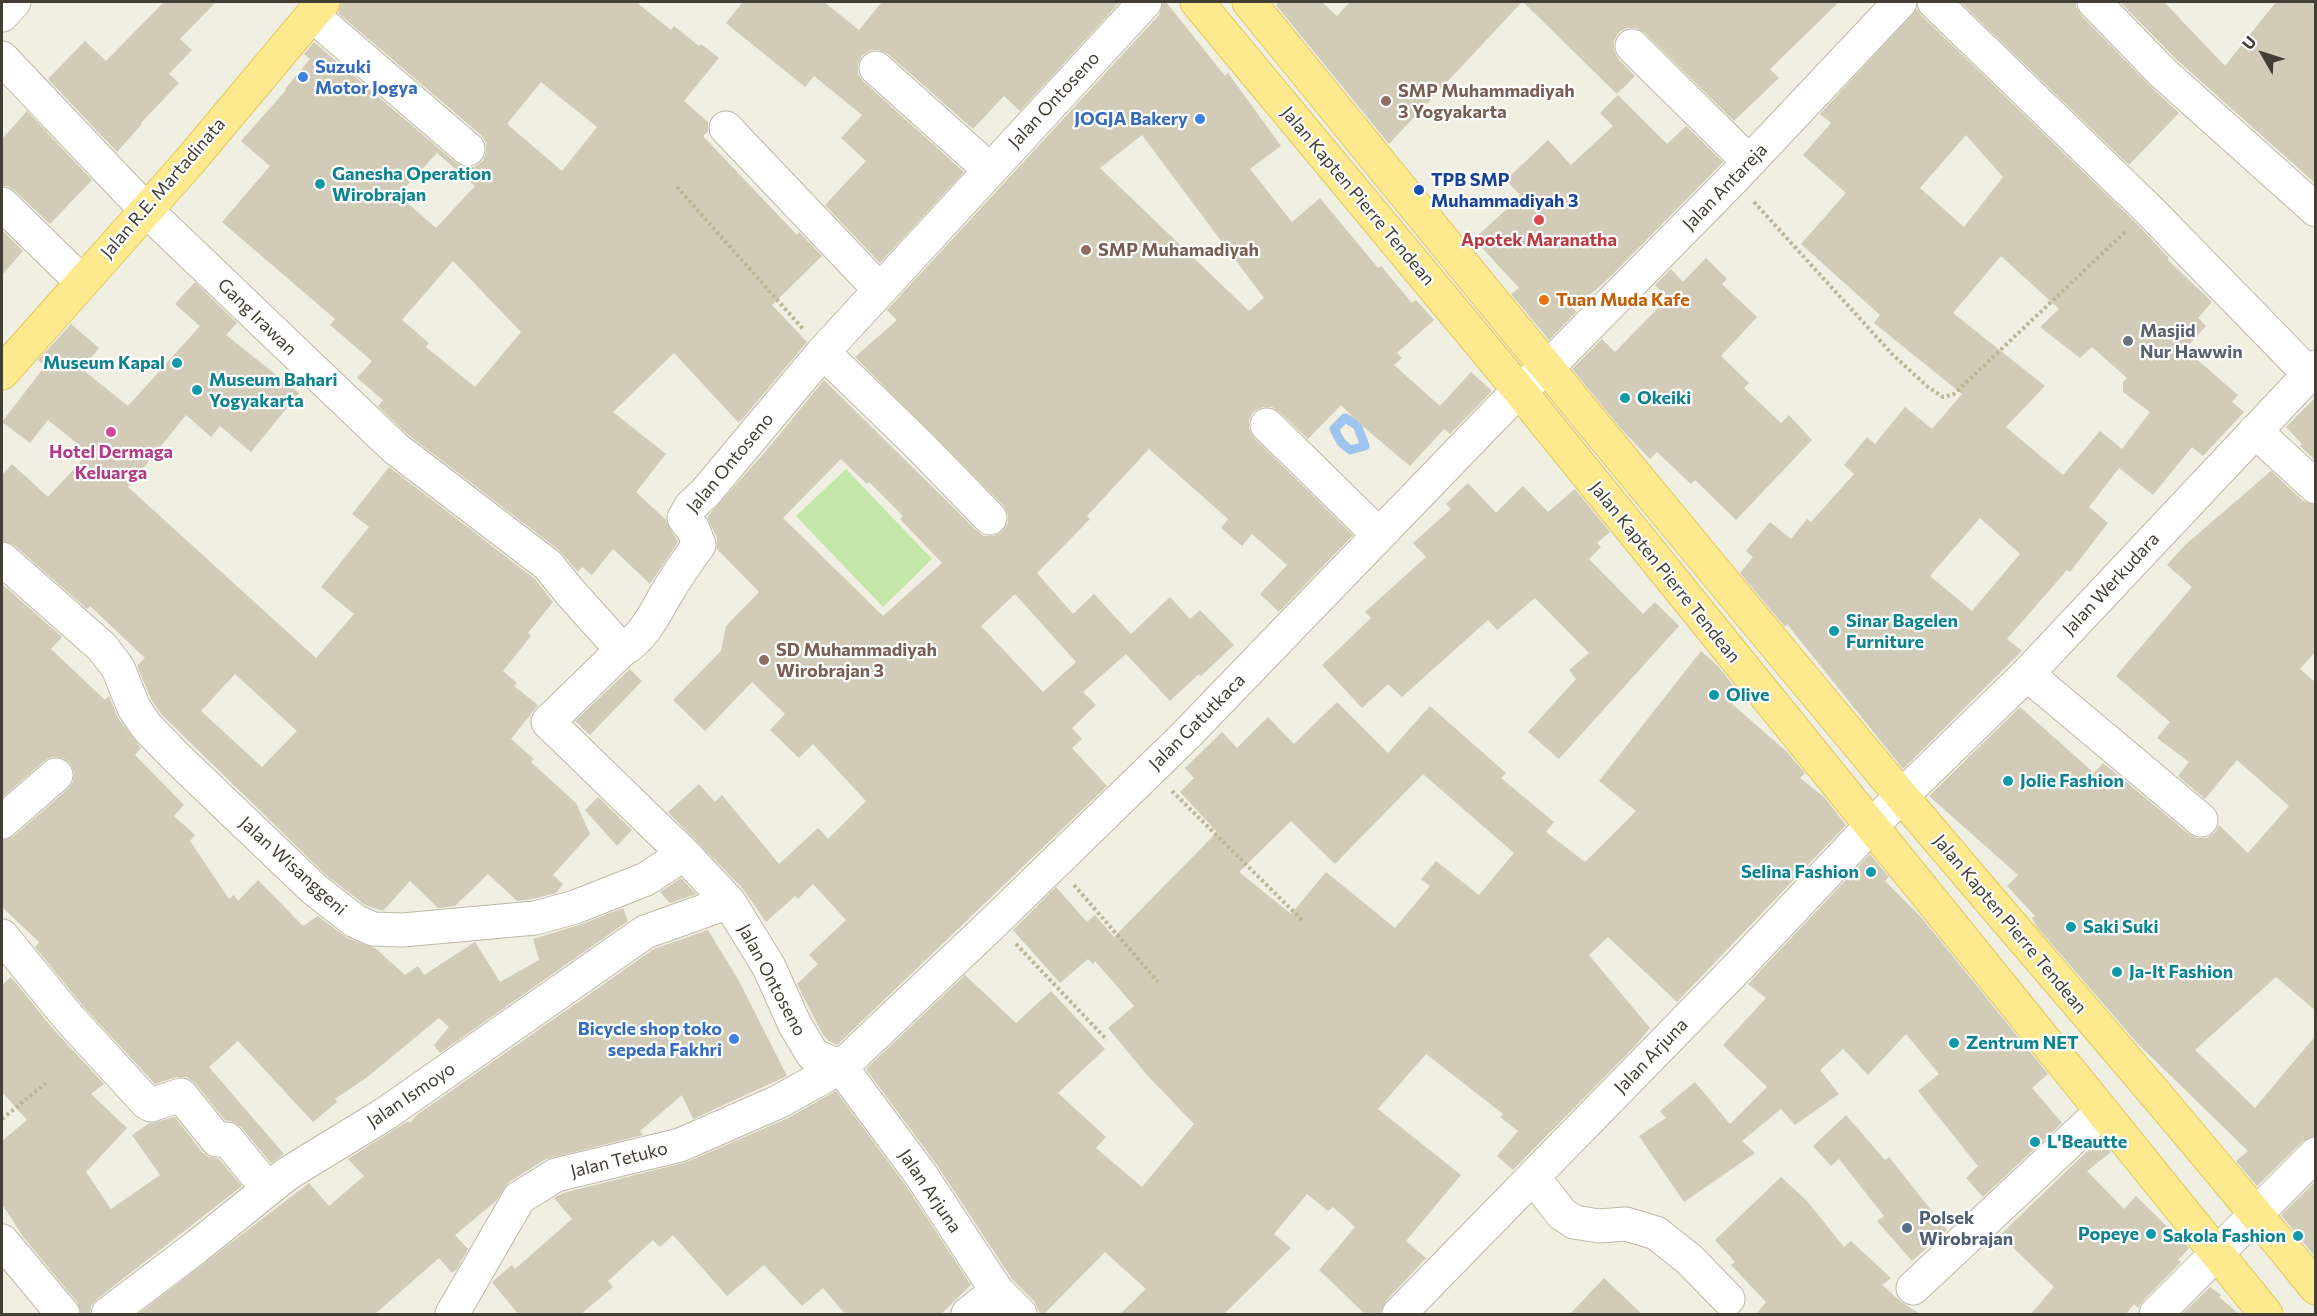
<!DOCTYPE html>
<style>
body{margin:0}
#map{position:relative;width:2317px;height:1316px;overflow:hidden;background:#f1eee2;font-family:Commissioner,sans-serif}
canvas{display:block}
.frame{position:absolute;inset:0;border:3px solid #423e33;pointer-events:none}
.north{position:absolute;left:2233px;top:24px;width:60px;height:60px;-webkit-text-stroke:4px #fff;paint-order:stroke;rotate:309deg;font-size:16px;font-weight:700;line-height:24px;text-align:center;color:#423e33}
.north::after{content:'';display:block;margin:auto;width:21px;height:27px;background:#423e33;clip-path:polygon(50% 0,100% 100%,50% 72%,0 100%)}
</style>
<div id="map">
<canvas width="2317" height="1316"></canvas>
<div class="frame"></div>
<div class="north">U</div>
</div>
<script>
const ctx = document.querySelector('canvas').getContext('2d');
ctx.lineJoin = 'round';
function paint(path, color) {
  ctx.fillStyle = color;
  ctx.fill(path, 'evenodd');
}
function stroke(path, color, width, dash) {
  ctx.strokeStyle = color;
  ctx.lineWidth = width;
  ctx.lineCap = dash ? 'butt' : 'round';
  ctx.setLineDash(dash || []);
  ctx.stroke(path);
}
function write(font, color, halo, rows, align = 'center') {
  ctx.font = font + ' Commissioner,sans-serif';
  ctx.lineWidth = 4.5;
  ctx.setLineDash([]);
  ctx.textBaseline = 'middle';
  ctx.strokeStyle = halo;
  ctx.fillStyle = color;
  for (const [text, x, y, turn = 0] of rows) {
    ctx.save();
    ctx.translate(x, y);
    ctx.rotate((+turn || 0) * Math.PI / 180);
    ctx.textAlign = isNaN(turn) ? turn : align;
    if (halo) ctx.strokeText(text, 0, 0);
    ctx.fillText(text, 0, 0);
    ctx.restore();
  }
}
paint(new Path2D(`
 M 846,469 L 932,559 L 883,607 L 796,516 Z`), '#c5e6aa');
stroke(new Path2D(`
 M 1345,418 L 1357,425 L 1365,446 L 1350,450 L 1341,442 L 1334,429 Z`), '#9dc5ef', 9);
paint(new Path2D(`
 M 164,2 L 216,2 L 180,39 L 192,50 L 169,74 L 179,83 L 141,123 L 142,124 L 117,152 L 48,79 L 85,41 L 106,61 Z
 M 341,2 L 636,2 L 671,30 L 674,26 L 699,46 L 701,44 L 719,58 L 684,101 L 708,122 L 708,131 L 703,136 L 797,235 L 799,232 L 822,256 L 772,305 L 807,342 L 739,423 L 674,353 L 613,412 L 666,454 L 636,492 L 665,519 L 678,542 L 650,584 L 613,549 L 592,575 L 582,567 L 578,572 L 559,550 L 407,434 L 378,406 L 383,400 L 357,378 L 372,361 L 330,325 L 335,319 L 222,222 L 270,166 L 241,141 L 286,90 L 285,89 L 310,59 L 304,54 L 314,42 L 456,163 L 464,167 L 474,167 L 483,161 L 486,152 L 486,143 L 481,135 L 338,13 ZM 541,82 L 597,127 L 562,171 L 507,124 ZM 437,153 L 475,186 L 436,228 L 398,195 ZM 453,261 L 521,332 L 475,387 L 426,347 L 429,343 L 402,320 Z
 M 743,2 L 824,2 L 859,30 L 882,2 L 1120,2 L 1020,111 L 1004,96 L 973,129 L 888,54 L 879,50 L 871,50 L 862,55 L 858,65 L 858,74 L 864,82 L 964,172 L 880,263 L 825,205 L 866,161 L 841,138 L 862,115 L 814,76 L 805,87 L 726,23 Z
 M 1163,2 L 1166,2 L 1225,76 L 1228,73 L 1281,146 L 1250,169 L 1292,222 L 1320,198 L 1378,268 L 1381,266 L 1412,303 L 1416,300 L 1434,320 L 1397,353 L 1402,358 L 1394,365 L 1440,406 L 1471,372 L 1492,391 L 1450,434 L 1444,429 L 1410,466 L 1360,424 L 1341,405 L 1308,439 L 1280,412 L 1272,407 L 1263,407 L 1253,412 L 1249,420 L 1249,429 L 1254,438 L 1353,535 L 1279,612 L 1260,594 L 1287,565 L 1252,534 L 1242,546 L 1221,528 L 1228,519 L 1149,449 L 1087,516 L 1090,519 L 1037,573 L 1073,614 L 1094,594 L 1131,634 L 1170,597 L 1190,619 L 1200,610 L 1234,645 L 1201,676 L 1199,674 L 1170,701 L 1126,654 L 1083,692 L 1096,705 L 1072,728 L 1082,739 L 1072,748 L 1107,786 L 837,1045 L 829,1041 L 823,1035 L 797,984 L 818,964 L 809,955 L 846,920 L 813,884 L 798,899 L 795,896 L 766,922 L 743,889 L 668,812 L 699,784 L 715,802 L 722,795 L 779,864 L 818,828 L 828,839 L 866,801 L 813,744 L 799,758 L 770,730 L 785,714 L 752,682 L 705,731 L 673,700 L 721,651 L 726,626 L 759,592 L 717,549 L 717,538 L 707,517 L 766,451 L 824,380 L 977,531 L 984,536 L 994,536 L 1003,531 L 1008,523 L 1008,514 L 1003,505 L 855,357 L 897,320 L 887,310 L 1159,15 ZM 1142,135 L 1264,298 L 1249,311 L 1100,168 ZM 841,459 L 867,484 L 869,482 L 903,516 L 900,519 L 942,563 L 883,616 L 783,518 ZM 1015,594 L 1076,662 L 1043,692 L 981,626 Z
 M 1279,2 L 1322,2 L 1337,16 L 1350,2 L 1522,2 L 1389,144 L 1276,5 Z
 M 1523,2 L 1839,2 L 1770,69 L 1779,78 L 1734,121 L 1645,33 L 1636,28 L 1627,28 L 1619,32 L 1614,41 L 1614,50 L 1618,59 L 1635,76 L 1617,94 Z
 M 1960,2 L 2076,2 L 2076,7 L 2081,15 L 2150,86 L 2179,113 L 2129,165 Z
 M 2120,2 L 2164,2 L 2225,66 L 2276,2 L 2316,2 L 2316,184 L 2176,59 Z
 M 1917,9 L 1921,15 L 2136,223 L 2169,258 L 2168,260 L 2212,302 L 2198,318 L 2206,326 L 2185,349 L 2238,395 L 2232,402 L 2244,412 L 2203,456 L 2192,447 L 2153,495 L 2119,468 L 2089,507 L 2108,523 L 2070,572 L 2067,570 L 2007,639 L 2022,651 L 1903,769 L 1787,624 L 1785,627 L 1740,573 L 1753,557 L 1746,551 L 1770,522 L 1791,539 L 1807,519 L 1811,522 L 1854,474 L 1844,465 L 1867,437 L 1875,444 L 1905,407 L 1932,429 L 1962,394 L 1874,323 L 1880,315 L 1801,244 L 1846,193 L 1803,155 L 1831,123 L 1820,114 ZM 1966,135 L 2003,177 L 1964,227 L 1920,188 ZM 2001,256 L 2059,309 L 2040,327 L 2080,358 L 2092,347 L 2127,378 L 2123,382 L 2123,392 L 2150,412 L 2122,449 L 2100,431 L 2063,475 L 2006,427 L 2045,386 L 1953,313 ZM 1980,518 L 2020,554 L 1972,611 L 1930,576 Z
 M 1618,95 L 1667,144 L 1686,126 L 1723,162 L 1611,276 L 1574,309 L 1576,312 L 1549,340 L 1511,294 L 1519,288 L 1474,239 L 1521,196 L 1506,180 L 1548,140 L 1571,165 L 1613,126 L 1600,113 Z
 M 27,111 L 92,180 L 50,224 L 15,191 L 7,186 L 2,186 L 2,139 Z
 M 2,230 L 23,251 L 2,275 Z
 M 1706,258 L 1727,279 L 1722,284 L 1757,317 L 1721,356 L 1749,383 L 1744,388 L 1781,423 L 1789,415 L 1812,440 L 1736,520 L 1695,480 L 1691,484 L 1657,452 L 1650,459 L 1623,431 L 1572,369 L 1602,339 L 1615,352 L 1668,298 L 1655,285 L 1671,269 L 1683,282 Z
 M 195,282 L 237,323 L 226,335 L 299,393 L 251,452 L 220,426 L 211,437 L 186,415 L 128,487 L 316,658 L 354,614 L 321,587 L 369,527 L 352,514 L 389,467 L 535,579 L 553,602 L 528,633 L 531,636 L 503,671 L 517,683 L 514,686 L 538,705 L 511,739 L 534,759 L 531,762 L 576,803 L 590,834 L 553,875 L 563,884 L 556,893 L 532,899 L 517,901 L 488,874 L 455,906 L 438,908 L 410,881 L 383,911 L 365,905 L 326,875 L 162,715 L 151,699 L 137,666 L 145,658 L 90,606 L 87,609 L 14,545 L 2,541 L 2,475 L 12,464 L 48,497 L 89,453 L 48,420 L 30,443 L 2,422 L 45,366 L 38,360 L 71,324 L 99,348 L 82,369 L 128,406 L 200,326 L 175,304 ZM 235,674 L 297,731 L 262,767 L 201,711 Z
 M 2316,397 L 2316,461 L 2300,446 L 2302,444 L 2286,427 Z
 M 2271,471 L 2303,501 L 2316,505 L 2316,651 L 2300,669 L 2316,683 L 2316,1011 L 2276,977 L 2195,1050 L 2255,1108 L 2316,1035 L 2316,1136 L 2303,1141 L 2257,1186 L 2236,1161 L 2248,1151 L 2138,1044 L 2037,927 L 2032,918 L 2035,916 L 2007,886 L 2018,875 L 1929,796 L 2020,707 L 2094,773 L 2103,763 L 2189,834 L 2197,838 L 2207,838 L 2215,832 L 2219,825 L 2248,853 L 2289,806 L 2237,760 L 2205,799 L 2178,776 L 2189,762 L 2157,738 L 2170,722 L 2116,676 L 2192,587 L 2167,565 L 2185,545 Z
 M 1468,483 L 1496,513 L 1523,486 L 1548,512 L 1575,489 L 1610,532 L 1597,543 L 1601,547 L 1589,559 L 1643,614 L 1655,602 L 1679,626 L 1559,759 L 1528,732 L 1576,679 L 1569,670 L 1589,653 L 1535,598 L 1497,630 L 1488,620 L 1402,697 L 1388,684 L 1362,708 L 1322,665 L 1371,618 L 1365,612 L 1426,557 L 1413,543 L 1451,509 L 1446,504 Z
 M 2,584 L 62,637 L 51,649 L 105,700 L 109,696 L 118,718 L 141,748 L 135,755 L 184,805 L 174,816 L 195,835 L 190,841 L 229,899 L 234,895 L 238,901 L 258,880 L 303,926 L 318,916 L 347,938 L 375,948 L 405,975 L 418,966 L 424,975 L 475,942 L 500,982 L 539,960 L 533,939 L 582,924 L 623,908 L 628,921 L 440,1053 L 434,1045 L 449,1027 L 439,1018 L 366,1078 L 335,1099 L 337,1102 L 313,1122 L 238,1041 L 209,1067 L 284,1154 L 271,1163 L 241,1127 L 234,1122 L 225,1120 L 195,1083 L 186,1077 L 176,1077 L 155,1084 L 83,1006 L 35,947 L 39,942 L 2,907 L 2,840 L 14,836 L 68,789 L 73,782 L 74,772 L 70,763 L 63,758 L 52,757 L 44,761 L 2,798 Z
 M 1701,651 L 1718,666 L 1740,694 L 1731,703 L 1787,752 L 1805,773 L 1800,778 L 1824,797 L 1846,825 L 1677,1002 L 1608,937 L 1589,955 L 1650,1028 L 1636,1045 L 1513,1170 L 1497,1156 L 1518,1131 L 1500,1117 L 1503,1114 L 1426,1054 L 1378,1109 L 1461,1175 L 1406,1241 L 1426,1258 L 1386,1301 L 1380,1314 L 1365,1314 L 1319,1270 L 1355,1227 L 1333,1207 L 1328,1211 L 1307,1194 L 1274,1234 L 1291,1248 L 1224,1314 L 1120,1314 L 1146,1289 L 1105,1252 L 1044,1314 L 1040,1314 L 1034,1301 L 1012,1279 L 937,1165 L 866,1069 L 965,975 L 1016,1023 L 1051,991 L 1105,1049 L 1058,1093 L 1106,1137 L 1096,1148 L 1142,1187 L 1194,1124 L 1147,1075 L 1108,1028 L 1134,1006 L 1095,961 L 1093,964 L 1088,959 L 1060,983 L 1013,930 L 1056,887 L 1087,922 L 1095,915 L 1114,937 L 1217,832 L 1180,792 L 1194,778 L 1185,768 L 1222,732 L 1237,748 L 1268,717 L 1294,744 L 1337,702 L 1388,753 L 1430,706 L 1506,773 L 1501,778 L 1554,822 L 1546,832 L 1585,862 L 1636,811 L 1599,781 ZM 1423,774 L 1514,853 L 1479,895 L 1436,861 L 1421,879 L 1430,886 L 1395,928 L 1326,872 L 1291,914 L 1239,872 L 1291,821 L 1335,864 Z
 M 630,669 L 642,681 L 590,735 L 575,721 Z
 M 598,797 L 632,830 L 617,846 L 585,810 Z
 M 1870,854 L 1889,877 L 1885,881 L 1921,917 L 2048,1074 L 2032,1088 L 2062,1123 L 1983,1197 L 1966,1178 L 1978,1166 L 1918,1091 L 1939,1074 L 1906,1034 L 1868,1075 L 1843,1049 L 1820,1070 L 1839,1094 L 1795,1125 L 1781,1109 L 1742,1141 L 1755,1153 L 1684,1202 L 1639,1136 L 1666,1118 L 1660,1111 L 1695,1082 L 1730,1124 L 1767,1087 L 1723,1045 L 1766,998 L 1748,984 Z
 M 681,878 L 696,894 L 670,903 L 660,892 Z
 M 708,930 L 739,981 L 787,1076 L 693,1119 L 682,1095 L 640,1131 L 643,1135 L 546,1159 L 509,1182 L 496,1201 L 455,1235 L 468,1249 L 457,1269 L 452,1273 L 439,1258 L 375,1314 L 138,1314 L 309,1183 L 329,1206 L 364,1176 L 348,1159 L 408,1121 L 410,1123 L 418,1114 L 654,949 Z
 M 11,977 L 54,1030 L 104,1084 L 91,1094 L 127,1128 L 86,1172 L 111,1209 L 160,1175 L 132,1135 L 148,1124 L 175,1117 L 202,1152 L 209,1157 L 219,1159 L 242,1186 L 97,1299 L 91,1306 L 90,1314 L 81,1314 L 77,1302 L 24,1238 L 2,1204 L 2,1141 L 27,1120 L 2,1092 L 2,985 Z
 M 836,1091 L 906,1186 L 971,1285 L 941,1314 L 845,1314 L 823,1288 L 802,1306 L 764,1265 L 727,1296 L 673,1235 L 660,1247 L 653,1240 L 608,1281 L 613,1287 L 581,1314 L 518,1314 L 492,1282 L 512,1265 L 515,1269 L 572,1219 L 554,1198 L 563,1193 L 687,1162 L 786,1119 Z
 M 1846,1115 L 1885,1160 L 1889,1157 L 1947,1230 L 1912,1261 L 1877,1221 L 1884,1216 L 1839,1159 L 1831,1166 L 1813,1146 Z
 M 2100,1139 L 2111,1152 L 2087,1171 L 2124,1209 L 2136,1196 L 2189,1248 L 2178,1260 L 2181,1262 L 2143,1301 L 2138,1308 L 2134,1304 L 2126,1314 L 2031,1314 L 2054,1287 L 2000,1235 Z
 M 1781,1177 L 1807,1201 L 1844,1247 L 1851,1241 L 1891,1278 L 1882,1285 L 1900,1301 L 1920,1314 L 1756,1314 L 1766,1302 L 1731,1265 L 1735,1262 L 1715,1240 Z
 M 2316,1181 L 2316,1258 L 2281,1215 Z
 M 1604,1278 L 1642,1314 L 1570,1314 Z
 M 2210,1287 L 2221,1295 L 2219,1297 L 2239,1314 L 2182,1314 Z`), '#d2cbb7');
const minor = new Path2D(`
 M 1934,2 L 2149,210 L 2309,374
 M 2094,2 L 2163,73 L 2316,210
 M 2,15 L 14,2
 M 312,15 L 468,149
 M 1632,46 L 1749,162
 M 2,58 L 146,210 L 395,448 L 548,565 L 569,591 L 622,650
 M 876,68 L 990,170
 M 726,128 L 879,289
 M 2,204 L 81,281
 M 823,352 L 918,444 L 990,518
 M 1267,425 L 1379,535
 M 2255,431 L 2316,487
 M 2,559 L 102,647 L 118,668 L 134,708 L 147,727 L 177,758 L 314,889 L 355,921 L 373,929 L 403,930 L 535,918 L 575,907 L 646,879 L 684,854
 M 2027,674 L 2201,820
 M 2,822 L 56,775
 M 2,936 L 69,1018 L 146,1102 L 151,1105 L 181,1095 L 217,1140 L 227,1139 L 268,1189
 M 841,1067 L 813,1055 L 795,1025 L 769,967 L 729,902 L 684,854 L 548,722 L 622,650 C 643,638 653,617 665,596 C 675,579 687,561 699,545 L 693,529 L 684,518 L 691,506 L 705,493 L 823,352 L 1145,2
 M 841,1067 L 921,1175 L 997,1291 L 1020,1314
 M 1533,1177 L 1562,1214 L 1574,1222 L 1599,1226 L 1626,1224 L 1656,1233 L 1689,1259 L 1728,1299
 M 2,1241 L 63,1314
 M 1913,1288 L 2101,1112
 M 108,1314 L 195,1248 L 287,1174 L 385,1114 L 645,932 L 729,902
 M 452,1314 L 519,1198 L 556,1175 L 680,1145 L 778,1102 L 841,1067 L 995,921 L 1185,736 L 1519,390 L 1546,369 L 1733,179 L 1900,2
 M 968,1314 L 997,1291
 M 1399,1314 L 1741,964 L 1870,827 L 2027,674 L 2316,367
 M 2156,1314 L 2316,1154`);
const major = new Path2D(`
 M 1197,2 L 1519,390 L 2266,1314
 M 1249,2 C 1464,267 1680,531 1899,793 C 2038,958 2181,1120 2316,1288
 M 2,373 L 189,162 L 323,2`);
stroke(minor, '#bfb9a8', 35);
stroke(major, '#e2c85f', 35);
stroke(new Path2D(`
 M 677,187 L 803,329
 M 1754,202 L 1893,355 L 1928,387 L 1943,397 L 1954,394 L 2126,231
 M 1172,791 L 1302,920
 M 1074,885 L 1158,982
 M 1016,944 L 1107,1040
 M 2,1119 L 46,1083`), '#beb496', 4, [3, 3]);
stroke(minor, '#fff', 33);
stroke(major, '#fde98e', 33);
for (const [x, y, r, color] of [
 [303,77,6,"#3f7fe0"],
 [1386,101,6,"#8d6e63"],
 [1200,119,6,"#3f7fe0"],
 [320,184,6,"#0f9aa8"],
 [1419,190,6,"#1a4fb4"],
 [1539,220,6,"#e0444e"],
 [1086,250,6,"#8d6e63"],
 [1544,300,6,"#e8710a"],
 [2128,341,6,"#6b7280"],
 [177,363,6,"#0f9aa8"],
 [197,390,6,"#0f9aa8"],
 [1625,398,6,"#0f9aa8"],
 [111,432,6,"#d1479c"],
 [1834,631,6,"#0f9aa8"],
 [764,660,6,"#8d6e63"],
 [1714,695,6,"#0f9aa8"],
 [2008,781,6,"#0f9aa8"],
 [1871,872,6,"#0f9aa8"],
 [2071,927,6,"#0f9aa8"],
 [2117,972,6,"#0f9aa8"],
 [734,1039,6,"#3f7fe0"],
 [1954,1043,6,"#0f9aa8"],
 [2035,1142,6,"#0f9aa8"],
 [1907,1228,6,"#5c6f8a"],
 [2151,1234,6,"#0f9aa8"],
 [2298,1236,6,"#0f9aa8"]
]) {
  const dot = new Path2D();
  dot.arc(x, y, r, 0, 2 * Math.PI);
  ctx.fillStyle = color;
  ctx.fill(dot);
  stroke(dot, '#fff', 2);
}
write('bold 18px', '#366cbe', '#fff', [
 ["Suzuki",315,67,"left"],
 ["Motor Jogya",315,88,"left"],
 ["JOGJA Bakery",1188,119],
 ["Bicycle shop toko",722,1029],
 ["sepeda Fakhri",722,1050]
], 'right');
write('bold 18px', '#785e54', '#fff', [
 ["SMP Muhammadiyah",1398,91],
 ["3 Yogyakarta",1398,112],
 ["SMP Muhamadiyah",1098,250],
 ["SD Muhammadiyah",776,650],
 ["Wirobrajan 3",776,671]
], 'left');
write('18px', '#423e33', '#fff', [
 ["Jalan Ontoseno",1054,100,-47],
 ["Jalan Antareja",1725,187,-46],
 ["Jalan R.E. Martadinata",163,188,-49],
 ["Jalan Kapten Pierre Tendean",1358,196,50],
 ["Gang Irawan",257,317,44],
 ["Jalan Ontoseno",730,463,-50],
 ["Jalan Kapten Pierre Tendean",1665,572,51],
 ["Jalan Werkudara",2111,584,-47],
 ["Jalan Gatutkaca",1197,722,-45],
 ["Jalan Wisanggeni",293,866,42],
 ["Jalan Kapten Pierre Tendean",2010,924,50],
 ["Jalan Ontoseno",772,980,62],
 ["Jalan Arjuna",1651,1056,-46],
 ["Jalan Ismoyo",411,1095,-34],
 ["Jalan Tetuko",619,1160,-14],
 ["Jalan Arjuna",930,1191,56]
]);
write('bold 18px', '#0d838f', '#fff', [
 ["Ganesha Operation",332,174],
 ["Wirobrajan",332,195],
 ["Museum Kapal",165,363,"right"],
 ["Museum Bahari",209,380],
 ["Yogyakarta",209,401],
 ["Okeiki",1637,398],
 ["Sinar Bagelen",1846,621],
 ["Furniture",1846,642],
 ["Olive",1726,695],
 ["Jolie Fashion",2020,781],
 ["Selina Fashion",1859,872,"right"],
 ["Saki Suki",2083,927],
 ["Ja-It Fashion",2129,972],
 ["Zentrum NET",1966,1043],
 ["L'Beautte",2047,1142],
 ["Popeye",2139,1234,"right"],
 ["Sakola Fashion",2286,1236,"right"]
], 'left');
write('bold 18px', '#164399', '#fff', [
 ["TPB SMP",1431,180],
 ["Muhammadiyah 3",1431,201]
], 'left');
write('bold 18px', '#be3a42', '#fff', [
 ["Apotek Maranatha",1539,240]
]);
write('bold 18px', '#c56008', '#fff', [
 ["Tuan Muda Kafe",1556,300]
], 'left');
write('bold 18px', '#5b616d', '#fff', [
 ["Masjid",2140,331],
 ["Nur Hawwin",2140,352]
], 'left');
write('bold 18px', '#b23c85', '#fff', [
 ["Hotel Dermaga",111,452],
 ["Keluarga",111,473]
]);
write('bold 18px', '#4e5e75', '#fff', [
 ["Polsek",1919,1218],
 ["Wirobrajan",1919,1239]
], 'left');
</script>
